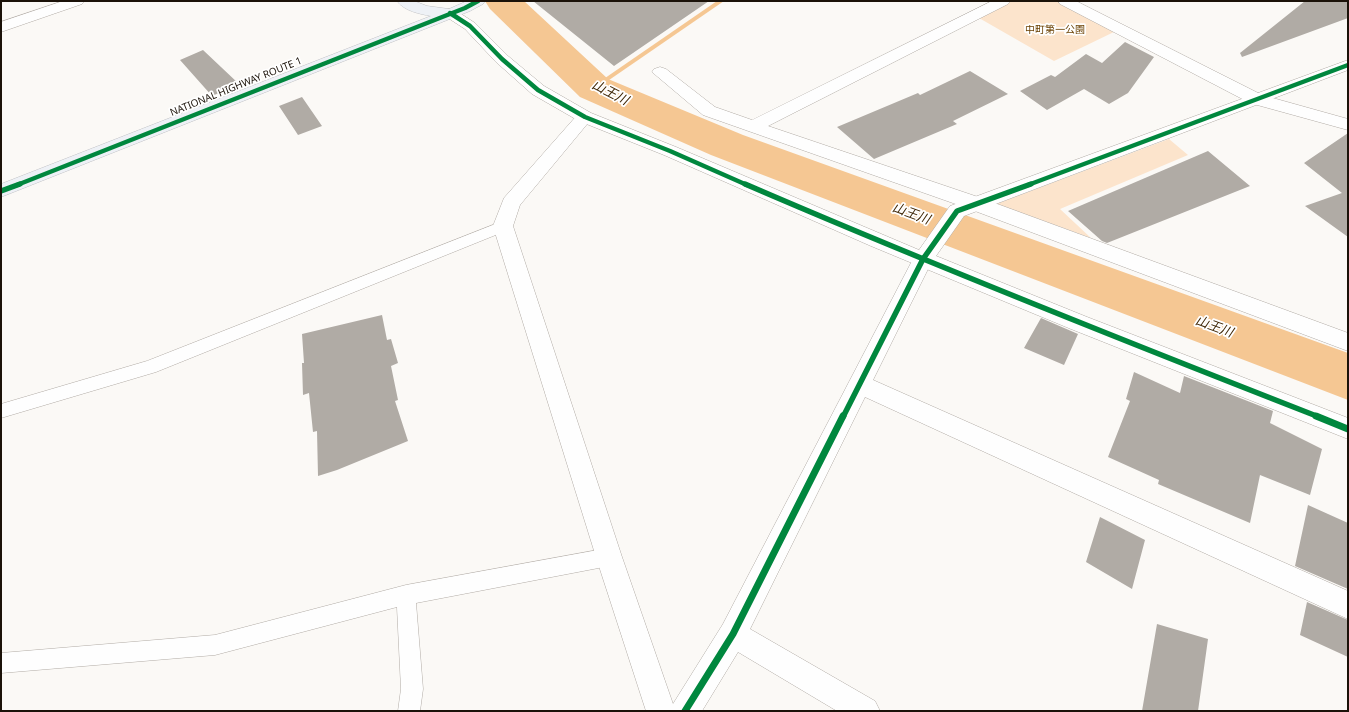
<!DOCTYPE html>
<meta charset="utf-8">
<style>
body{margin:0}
#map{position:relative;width:1349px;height:712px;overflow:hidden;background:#fbf9f6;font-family:"Noto Sans",sans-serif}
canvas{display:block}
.frame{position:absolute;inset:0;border:2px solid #1b1209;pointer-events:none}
</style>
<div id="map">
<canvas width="1349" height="712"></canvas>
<div class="frame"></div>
</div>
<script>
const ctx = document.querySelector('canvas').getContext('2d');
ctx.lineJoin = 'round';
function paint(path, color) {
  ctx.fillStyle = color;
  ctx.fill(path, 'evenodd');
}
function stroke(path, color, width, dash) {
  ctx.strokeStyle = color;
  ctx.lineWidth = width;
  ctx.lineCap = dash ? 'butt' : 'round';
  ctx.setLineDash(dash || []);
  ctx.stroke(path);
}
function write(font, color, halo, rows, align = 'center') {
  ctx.font = font + ' "Noto Sans","Noto Sans JP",sans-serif';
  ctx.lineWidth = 3.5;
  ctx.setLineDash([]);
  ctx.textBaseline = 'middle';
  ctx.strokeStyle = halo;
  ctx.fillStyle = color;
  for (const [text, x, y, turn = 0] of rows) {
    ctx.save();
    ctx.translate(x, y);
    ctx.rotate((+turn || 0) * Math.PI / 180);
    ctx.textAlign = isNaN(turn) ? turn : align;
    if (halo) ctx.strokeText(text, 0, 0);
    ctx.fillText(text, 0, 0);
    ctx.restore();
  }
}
paint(new Path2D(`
 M 1012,1 L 1058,1 L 1116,31 L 1054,61 L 979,18 Z
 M 1169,139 L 1188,155 L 1060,209 L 1091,238 L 996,204 Z`), '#fce4cc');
paint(new Path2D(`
 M 717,1 L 724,1 L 596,89 L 592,89 L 592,87 Z`), '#f5c793');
paint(new Path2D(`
 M 485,1 L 524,1 L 608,79 L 743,135 L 1348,353 L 1348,400 L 711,155 L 580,97 L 490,9 Z`), '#f5c793');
paint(new Path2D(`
 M 533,1 L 709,1 L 614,66 Z
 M 1305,1 L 1348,1 L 1348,18 L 1242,57 L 1240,53 Z
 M 1125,42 L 1154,57 L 1128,93 L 1109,104 L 1084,89 L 1047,110 L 1020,91 L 1051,75 L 1055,77 L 1086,54 L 1102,63 Z
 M 203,50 L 239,84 L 212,96 L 180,60 Z
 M 970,71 L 1008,94 L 953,121 L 957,124 L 874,159 L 837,127 L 918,93 L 920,95 Z
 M 302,97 L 322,126 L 298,135 L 279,106 Z
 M 1348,133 L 1348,237 L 1305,206 L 1342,193 L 1304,163 Z
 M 1208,151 L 1250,186 L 1107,243 L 1102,241 L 1068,211 Z
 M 382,315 L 387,340 L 391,339 L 398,363 L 391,366 L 398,400 L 395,401 L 408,441 L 337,470 L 318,476 L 317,431 L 313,432 L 309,393 L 303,395 L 302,363 L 304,363 L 302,334 Z
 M 1041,318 L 1078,334 L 1064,365 L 1024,348 Z
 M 1134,372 L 1180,393 L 1184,376 L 1273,411 L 1270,423 L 1322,449 L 1310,495 L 1260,475 L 1250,523 L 1158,484 L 1159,480 L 1108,457 L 1130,401 L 1126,399 Z
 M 1308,505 L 1348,523 L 1348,589 L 1295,566 Z
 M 1100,517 L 1145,540 L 1132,589 L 1086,562 Z
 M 1307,602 L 1348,620 L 1348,657 L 1300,635 Z
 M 1157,624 L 1208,639 L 1198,711 L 1142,711 Z`), '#b0aba5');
const lane = new Path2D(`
 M 503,221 L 508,222 L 510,226 L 508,230 L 156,372 L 1,418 L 1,404 L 147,361 Z
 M 609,548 L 616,550 L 619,557 L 616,564 L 609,566 L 416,603 L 423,689 L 420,711 L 398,711 L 401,689 L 397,607 L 215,655 L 1,673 L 1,653 L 215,635 L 406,585 Z`);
const street = new Path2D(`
 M 63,1 L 84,1 L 82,4 L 1,32 L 1,22 Z
 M 992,1 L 1010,1 L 1008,4 L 768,126 L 981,198 L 1348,333 L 1348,351 L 967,208 L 703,115 L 652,72 L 654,69 L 660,67 L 666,69 L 715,107 L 752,120 Z
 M 1058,1 L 1076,1 L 1262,95 L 1348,119 L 1348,130 L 1250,103 L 1060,4 Z
 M 585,112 L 591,113 L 593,117 L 520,205 L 513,226 L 622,557 L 673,704 L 723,624 L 913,259 L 916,254 L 923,252 L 930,254 L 933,259 L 873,380 L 1348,591 L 1348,619 L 865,397 L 750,629 L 875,701 L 880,711 L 837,711 L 738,652 L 702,711 L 646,711 L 596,557 L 493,226 L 504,198 L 579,113 Z`);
const secondary = new Path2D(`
 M 450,9 L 455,10 L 475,23 L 508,56 L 544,86 L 591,113 L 676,147 L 919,250 L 950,206 L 1348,60 L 1348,70 L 964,216 L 936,256 L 1087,317 L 1348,418 L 1348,439 L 1071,329 L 871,246 L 664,155 L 579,121 L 532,94 L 496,62 L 465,29 L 445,16 L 443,13 L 445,10 Z`);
const highway = new Path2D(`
 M 397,1 L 414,1 L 427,6 L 449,9 L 467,1 L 485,1 L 483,4 L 470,11 L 1,197 L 1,184 L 431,16 C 420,14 404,11 397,1 Z`);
stroke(lane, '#b1aba5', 1);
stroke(street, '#b1aba5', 1);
stroke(secondary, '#b1aba5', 1);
stroke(highway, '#c0c1c4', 1);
paint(lane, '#fefefe');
paint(street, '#fefefe');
paint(secondary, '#fefefe');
paint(highway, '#eef1f6');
stroke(new Path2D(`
 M 450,13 L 470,26 L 502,59 L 538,90 L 585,117 L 670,151 L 747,185
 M 17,185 L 465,8 L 478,1
 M 1028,185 L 1348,65`), '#00873e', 4.5);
stroke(new Path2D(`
 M 745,184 C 935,266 1127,342 1319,417
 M 1,191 L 20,184
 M 843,417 L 923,259 L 957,211 L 1031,184`), '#00873e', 5.5);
stroke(new Path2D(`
 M 1316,416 L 1348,429
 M 685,711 L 733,634 L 843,416`), '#00873e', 7);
write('10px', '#6a4002', '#fff', [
 ["中町第一公園",1055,30]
]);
write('10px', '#1b1209', '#fff', [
 ["NATIONAL HIGHWAY ROUTE 1",236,87,-22]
]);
write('italic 13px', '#3f2605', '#fff', [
 ["山王川",610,93,27],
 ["山王川",911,214,20],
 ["山王川",1214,327,20]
]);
</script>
